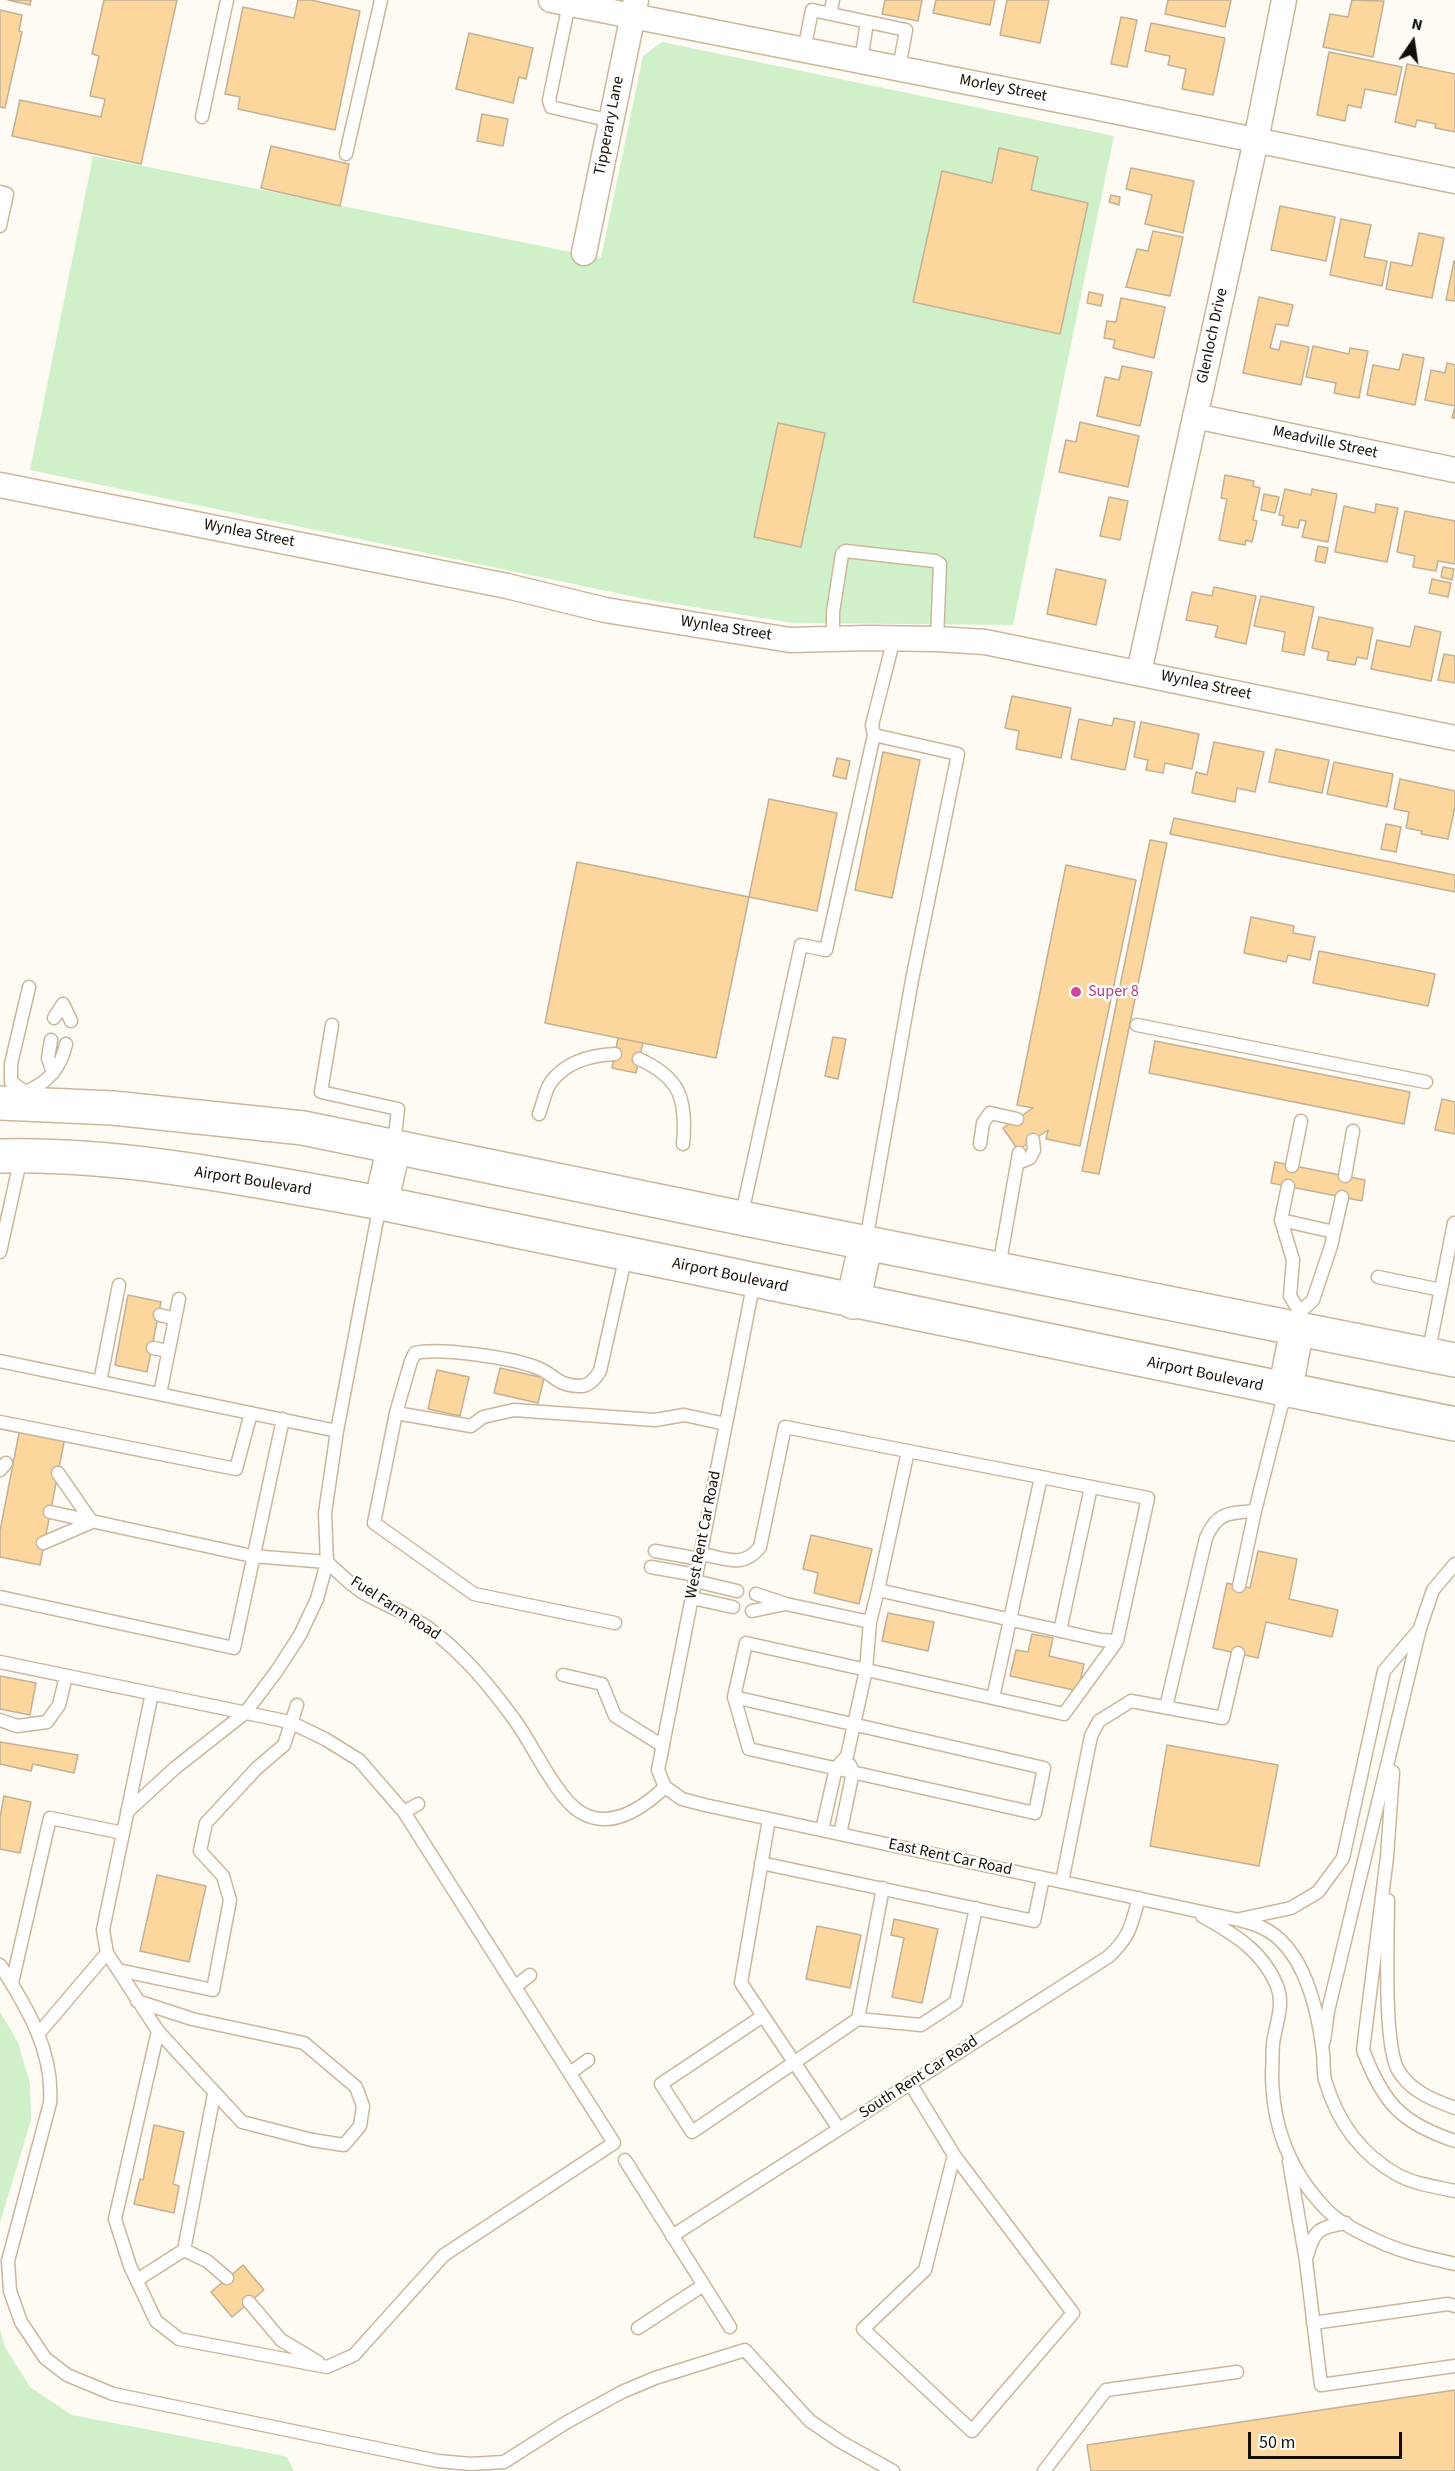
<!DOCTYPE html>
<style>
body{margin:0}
#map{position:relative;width:1455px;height:2471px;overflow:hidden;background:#fefaf4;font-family:"Source Sans 3",sans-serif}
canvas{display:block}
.north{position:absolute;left:1383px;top:12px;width:60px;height:60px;-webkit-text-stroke:4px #fff;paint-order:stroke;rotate:13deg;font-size:16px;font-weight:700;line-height:24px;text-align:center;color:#150e05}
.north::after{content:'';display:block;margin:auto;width:21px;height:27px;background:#150e05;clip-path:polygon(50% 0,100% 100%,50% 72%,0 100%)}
.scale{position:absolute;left:1248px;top:2432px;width:154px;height:27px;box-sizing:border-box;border:3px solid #150e05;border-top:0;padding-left:8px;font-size:18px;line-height:21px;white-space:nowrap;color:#150e05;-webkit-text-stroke:4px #fff;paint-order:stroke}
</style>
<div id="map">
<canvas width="1455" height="2471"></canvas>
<div class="north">N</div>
<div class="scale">50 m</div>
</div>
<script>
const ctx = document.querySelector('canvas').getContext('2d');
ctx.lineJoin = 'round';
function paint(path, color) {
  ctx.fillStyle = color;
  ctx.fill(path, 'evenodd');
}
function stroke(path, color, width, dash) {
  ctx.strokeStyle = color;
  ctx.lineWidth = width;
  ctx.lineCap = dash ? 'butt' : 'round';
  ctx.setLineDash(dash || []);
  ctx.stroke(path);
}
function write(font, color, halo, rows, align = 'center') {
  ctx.font = font + ' "Source Sans 3",sans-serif';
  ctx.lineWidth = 5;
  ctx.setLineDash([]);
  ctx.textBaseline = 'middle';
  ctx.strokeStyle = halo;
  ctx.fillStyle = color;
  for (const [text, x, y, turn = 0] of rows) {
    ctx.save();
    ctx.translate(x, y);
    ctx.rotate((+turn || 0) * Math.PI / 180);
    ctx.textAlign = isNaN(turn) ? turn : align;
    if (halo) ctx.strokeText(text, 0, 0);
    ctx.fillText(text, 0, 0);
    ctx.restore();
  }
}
paint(new Path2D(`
 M 662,42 L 1114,136 L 1013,625 L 793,623 L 645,599 L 30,470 L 93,156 L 601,258 L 643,56 Z
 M 0,2012 L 18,2042 L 30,2084 L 31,2120 L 0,2223 Z
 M 0,2330 L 5,2347 L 30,2387 L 72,2415 L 270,2453 L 287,2457 L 294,2471 L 0,2471 Z`), '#d0f0c9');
const building = new Path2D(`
 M 8,0 L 31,0 L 30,5 Z
 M 104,0 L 177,0 L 141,164 L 12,136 L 20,100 L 101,117 L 105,99 L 90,96 L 99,56 L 92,54 Z
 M 298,0 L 311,0 L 360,11 L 335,130 L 238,109 L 240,97 L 225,94 L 243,7 L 294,18 Z
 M 885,0 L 922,0 L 918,21 L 882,14 Z
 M 936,0 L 995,0 L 990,25 L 933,13 Z
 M 1007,0 L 1049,0 L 1040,43 L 1000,35 Z
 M 1168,0 L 1231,0 L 1225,27 L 1165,14 Z
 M 1352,0 L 1384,1 L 1373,57 L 1323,47 L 1330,14 L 1348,17 Z
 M 0,10 L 22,15 L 19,31 L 22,32 L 5,108 L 0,107 Z
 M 1121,17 L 1137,20 L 1127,67 L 1111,64 Z
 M 1151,23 L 1225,38 L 1213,95 L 1182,89 L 1186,69 L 1168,65 L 1170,56 L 1145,51 Z
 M 469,33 L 533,48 L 526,79 L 519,77 L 513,103 L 456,89 Z
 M 1329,52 L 1402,67 L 1396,95 L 1365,89 L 1361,108 L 1348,105 L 1345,121 L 1317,115 Z
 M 1407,64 L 1455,74 L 1455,132 L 1435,128 L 1436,124 L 1417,120 L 1415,127 L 1395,122 Z
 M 482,114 L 508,119 L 503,146 L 477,141 Z
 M 271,146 L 349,164 L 340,206 L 261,188 Z
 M 999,148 L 1038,157 L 1031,190 L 1088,203 L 1060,334 L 913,302 L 942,171 L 992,183 Z
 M 1131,168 L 1194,181 L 1183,233 L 1145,224 L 1152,195 L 1126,189 Z
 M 1111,195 L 1120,197 L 1119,205 L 1109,202 Z
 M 1280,206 L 1335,217 L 1326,261 L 1271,250 Z
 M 1341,219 L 1371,225 L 1364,257 L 1387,261 L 1382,286 L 1330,275 Z
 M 1153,231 L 1183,237 L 1170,296 L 1126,287 L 1137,249 L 1148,251 Z
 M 1419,233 L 1444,238 L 1432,298 L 1386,289 L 1391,262 L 1412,266 Z
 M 1454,261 L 1455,261 L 1455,301 L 1446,300 Z
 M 1089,292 L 1103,295 L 1101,306 L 1087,303 Z
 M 1259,297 L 1293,305 L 1288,326 L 1276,324 L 1270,348 L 1279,350 L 1281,341 L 1309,347 L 1301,385 L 1243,373 Z
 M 1121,298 L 1165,307 L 1154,358 L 1113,348 L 1115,340 L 1104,338 L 1107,321 L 1116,322 Z
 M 1313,346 L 1349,354 L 1350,348 L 1368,351 L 1359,398 L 1334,393 L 1336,383 L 1306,377 Z
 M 1403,354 L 1424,358 L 1415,405 L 1367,395 L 1373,365 L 1399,370 Z
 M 1447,363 L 1455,365 L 1455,418 L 1452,418 L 1455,406 L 1425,400 L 1431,370 L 1445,373 Z
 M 1122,366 L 1152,372 L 1140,426 L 1097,416 L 1105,377 L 1119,380 Z
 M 1080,422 L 1139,436 L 1128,487 L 1059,472 L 1066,440 L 1076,442 Z
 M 778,423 L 825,433 L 801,547 L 754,537 Z
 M 1225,475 L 1254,481 L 1253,486 L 1260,488 L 1253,520 L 1257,521 L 1252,542 L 1246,540 L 1245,545 L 1219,540 L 1227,499 L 1221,498 Z
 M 1285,489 L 1311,495 L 1312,489 L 1337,494 L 1328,542 L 1302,537 L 1306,521 L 1300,520 L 1298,528 L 1282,525 L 1284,516 L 1279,515 Z
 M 1264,494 L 1279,497 L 1275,513 L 1261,510 Z
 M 1109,497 L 1128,501 L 1120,540 L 1100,536 Z
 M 1376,504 L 1398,508 L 1387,562 L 1335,552 L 1344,506 L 1375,513 Z
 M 1405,511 L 1455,521 L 1455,564 L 1438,561 L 1436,571 L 1413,567 L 1415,556 L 1397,552 Z
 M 1318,546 L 1328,548 L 1325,563 L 1315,561 Z
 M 1443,567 L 1454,569 L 1452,580 L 1441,577 Z
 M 1056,569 L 1106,580 L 1096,625 L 1047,614 Z
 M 1432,579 L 1451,583 L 1448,597 L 1429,593 Z
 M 1214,587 L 1256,596 L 1246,644 L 1215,637 L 1218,626 L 1186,620 L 1192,592 L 1212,596 Z
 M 1261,596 L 1314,607 L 1304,655 L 1282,651 L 1285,632 L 1254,626 Z
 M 1319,617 L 1373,628 L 1367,659 L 1357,657 L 1355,665 L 1327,660 L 1329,652 L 1312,648 Z
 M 1415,626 L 1441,632 L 1431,681 L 1371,669 L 1377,640 L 1410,647 Z
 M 1444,654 L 1455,656 L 1455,683 L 1438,680 Z
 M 1012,696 L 1071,708 L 1061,758 L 1016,749 L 1019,731 L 1005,728 Z
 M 1114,718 L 1135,722 L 1125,770 L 1071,759 L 1079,719 L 1112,726 Z
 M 1141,722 L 1199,734 L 1192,769 L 1165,763 L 1163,773 L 1146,770 L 1148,760 L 1134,757 Z
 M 1214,742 L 1264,752 L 1255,792 L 1237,788 L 1235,802 L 1192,793 L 1196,772 L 1207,775 Z
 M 1276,749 L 1329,760 L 1322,793 L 1269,782 Z
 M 883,752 L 920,760 L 892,898 L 855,890 Z
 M 837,758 L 850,761 L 846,779 L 833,776 Z
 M 1334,762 L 1393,774 L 1387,807 L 1327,794 Z
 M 1400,779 L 1455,791 L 1455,807 L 1448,839 L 1421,834 L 1422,831 L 1406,828 L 1409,812 L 1394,809 Z
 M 769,799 L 837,813 L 817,911 L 749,897 Z
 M 1174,818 L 1455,875 L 1455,892 L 1170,834 Z
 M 1386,824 L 1401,827 L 1396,852 L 1381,849 Z
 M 1150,840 L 1167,843 L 1099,1174 L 1082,1171 Z
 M 577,862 L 749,897 L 716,1058 L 545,1023 Z
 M 1066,865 L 1136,880 L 1080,1146 L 1046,1139 L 1048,1130 L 1018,1150 L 1003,1128 L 1033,1108 L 1017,1105 Z
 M 1251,917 L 1294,926 L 1293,933 L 1315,937 L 1310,960 L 1288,955 L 1286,962 L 1244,953 Z
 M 1319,951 L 1435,974 L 1428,1006 L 1313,983 Z
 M 833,1037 L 846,1039 L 838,1079 L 825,1076 Z
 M 618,1038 L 643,1043 L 636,1073 L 612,1068 Z
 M 1155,1041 L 1410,1092 L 1404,1124 L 1149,1073 Z
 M 1442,1099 L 1455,1102 L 1455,1134 L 1435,1130 Z
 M 1275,1162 L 1365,1180 L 1362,1201 L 1271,1183 Z
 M 128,1295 L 161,1302 L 147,1372 L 115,1365 Z
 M 500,1368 L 544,1378 L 538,1403 L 494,1393 Z
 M 437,1370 L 469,1377 L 460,1416 L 428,1409 Z
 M 20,1428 L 65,1437 L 40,1565 L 0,1557 L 0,1531 Z
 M 811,1535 L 872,1549 L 859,1604 L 814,1593 L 818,1573 L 803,1569 Z
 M 1258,1551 L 1297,1559 L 1289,1599 L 1338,1610 L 1332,1637 L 1266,1622 L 1258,1658 L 1213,1648 L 1227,1583 L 1250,1588 Z
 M 888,1613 L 934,1622 L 928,1651 L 882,1641 Z
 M 1032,1634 L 1053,1638 L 1049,1656 L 1084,1664 L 1078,1691 L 1010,1676 L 1016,1650 L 1028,1652 Z
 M 0,1676 L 36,1683 L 30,1715 L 0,1709 Z
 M 0,1742 L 78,1755 L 74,1773 L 33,1764 L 31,1771 L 0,1764 Z
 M 1167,1745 L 1278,1765 L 1259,1866 L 1150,1846 Z
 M 4,1796 L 31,1802 L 20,1853 L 0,1849 L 0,1817 Z
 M 157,1875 L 206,1886 L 189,1962 L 140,1951 Z
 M 894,1919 L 938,1929 L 922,2003 L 892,1997 L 904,1938 L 891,1935 Z
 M 817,1926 L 861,1935 L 850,1988 L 806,1979 Z
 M 154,2125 L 184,2132 L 173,2184 L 179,2186 L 174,2213 L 134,2204 L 140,2179 L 143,2180 Z
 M 243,2265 L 264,2290 L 232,2317 L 211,2292 Z
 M 1455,2390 L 1455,2471 L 1091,2471 L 1087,2445 Z`);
paint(building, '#fbd69d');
stroke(building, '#c4b195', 1.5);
const lane = new Path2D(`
 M 569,4 L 549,100 L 551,107 L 611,121
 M 830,14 L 833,0
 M 804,50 L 812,10 L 906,30 L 899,68
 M 861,61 L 867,22
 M 202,117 L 227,0
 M 346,154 L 381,0
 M 0,192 L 7,194 L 0,226
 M 833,639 L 833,612 L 842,554 L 845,551 L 935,561 L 940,564 L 937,639
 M 874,735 L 872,725 L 894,638
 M 63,1004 L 71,1021
 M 54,1018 L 63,1004
 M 332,1025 L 321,1092 L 398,1109 L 394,1145
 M 1137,1025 L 1426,1082
 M 51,1040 L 48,1058 L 53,1073
 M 639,1059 C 681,1078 687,1100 683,1144
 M 25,1092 L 11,1082 L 11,1064 L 29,987
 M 25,1092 C 48,1083 61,1068 66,1044
 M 539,1114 C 543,1104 545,1090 551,1082 C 566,1062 591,1055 615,1054
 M 980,1144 L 983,1123 L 990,1113 L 1017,1119
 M 1018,1163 L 1030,1158 L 1034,1150 L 1033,1140
 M 1292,1166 L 1301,1121
 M 1345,1176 L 1353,1131
 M 1288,1186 L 1281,1220 L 1293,1260 L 1290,1296 L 1300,1312
 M 380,1204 L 337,1431 L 325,1513 L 327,1562 C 338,1572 350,1584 362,1592 C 383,1604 407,1613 427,1627 C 461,1651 489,1685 514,1719 C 532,1743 556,1797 580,1812 C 611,1831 643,1808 665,1787
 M 741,1218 L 801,945 L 826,950 L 874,735 L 958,754 L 912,980 L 866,1241
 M 1281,1220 L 1334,1232
 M 0,1252 L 21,1157
 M 999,1267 L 1019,1153
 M 1378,1277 L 1441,1290
 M 160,1315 L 175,1319
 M 1297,1327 L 1300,1312 L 1313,1300 L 1331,1246 L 1342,1197
 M 153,1348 L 168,1351
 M 1428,1355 L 1454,1223
 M 0,1361 L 337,1431
 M 100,1382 L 119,1285
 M 160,1394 L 179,1299
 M 396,1413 L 471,1426 L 483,1417 L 514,1410 L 655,1420 L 684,1415 L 726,1424
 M 0,1422 L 236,1469 L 251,1413
 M 0,1470 L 6,1463
 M 58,1473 L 92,1522
 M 50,1512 L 252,1556 L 327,1562 L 317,1599 L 300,1635 L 276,1672 L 245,1713 L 175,1768 L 127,1812
 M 43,1543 L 92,1522
 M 655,1551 L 700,1559
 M 701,1554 C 725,1558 743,1569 760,1547 L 785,1427 L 1148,1498 L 1117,1641 L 1101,1640 L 878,1590 L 870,1622 L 786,1604 L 756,1594
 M 651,1567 L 696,1575
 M 695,1581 L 737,1591
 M 1239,1586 L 1255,1511
 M 878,1590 L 908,1451
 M 0,1597 L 234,1648 L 283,1419
 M 692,1598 L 733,1607
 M 752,1611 L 785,1604
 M 615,1623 L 474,1594 L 374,1523 L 396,1413 L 411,1361 L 415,1353 C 439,1347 514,1358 538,1368 C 555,1375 556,1385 579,1386 C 588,1387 595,1379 600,1371 L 626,1255
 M 1060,1631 L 1091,1487
 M 0,1662 L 290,1722 L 325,1739 L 359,1760 L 404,1812 L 614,2143 L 444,2255 L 354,2355 L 327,2367 L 179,2339 L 156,2321 L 130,2266 L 115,2219 L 158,2031
 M 563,1675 L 602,1684 L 615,1716 L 663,1746
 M 734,1697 L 1044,1768 L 1035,1813 L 749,1749 L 734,1697 L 746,1643 L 1064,1714 L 1117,1641
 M 993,1698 L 1041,1477
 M 1166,1707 L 1206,1538 C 1217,1512 1229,1513 1255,1511 L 1285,1392
 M 0,1720 L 17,1726 L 47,1722 L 59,1705 L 66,1676
 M 1393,1772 L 1387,1857 L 1363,2050 C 1383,2103 1401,2123 1455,2141
 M 665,1787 L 682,1799 L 705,1805 L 1239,1920 C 1246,1922 1254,1924 1261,1927 C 1304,1946 1318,2010 1323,2053 C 1324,2061 1323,2071 1325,2080 C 1337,2121 1360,2154 1398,2175 C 1415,2184 1436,2187 1455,2191
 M 665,1787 L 658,1770 L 754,1281
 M 404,1812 L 418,1804
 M 769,1819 L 741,1983 L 839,2129
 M 822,1830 L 836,1768 L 847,1756 L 866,1670 L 870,1622
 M 840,1834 L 853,1772 L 850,1765
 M 761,1863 L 1034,1921 L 1043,1878
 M 1062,1882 L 1091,1736 L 1099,1721 L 1131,1701 L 1223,1718 L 1238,1653
 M 1388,1900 C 1388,1936 1383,2043 1398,2070 C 1410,2091 1433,2100 1455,2108
 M 1202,1916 C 1234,1934 1263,1951 1277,1986 C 1285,2006 1275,2025 1273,2044 C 1272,2053 1273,2063 1272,2072 C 1272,2124 1289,2171 1326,2209 C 1339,2223 1363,2234 1380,2242 C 1404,2253 1430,2258 1455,2264
 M 1240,1919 L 1291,1908 L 1318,1892 L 1343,1858 L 1384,1671 L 1418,1631
 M 0,1965 C 27,2007 54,2052 50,2103 L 8,2261 L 10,2291 L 21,2322 L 45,2358 L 67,2375 L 113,2394 L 438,2461 L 471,2464 L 504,2462 L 567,2422 L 622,2392 L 655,2378 L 745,2350 L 810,2421 L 841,2442 L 893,2471
 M 118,1970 L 213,1990 L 230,1900 L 223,1876 L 200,1851 L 206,1823 L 257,1768 L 284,1745 L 297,1705
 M 12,1983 L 50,1818 L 123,1833
 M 516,1986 L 530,1975
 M 137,2001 L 192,2019 L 304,2043 L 356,2087 L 363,2106 L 360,2126 L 344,2145 L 312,2140 L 242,2122 L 158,2031 L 107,1953 L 103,1930 L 152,1693
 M 763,2016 L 661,2084 L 692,2132 L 858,2019 L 921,2025 L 956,2002 L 976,1908
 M 858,2019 L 883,1888
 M 39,2033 L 107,1953
 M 1324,2041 L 1328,2011 L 1420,1628 L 1433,1590 L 1455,1564
 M 570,2073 L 588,2060
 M 910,2083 L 954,2155 L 1073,2313 L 972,2431 L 863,2329 L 925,2270 L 954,2155
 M 214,2094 L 184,2250 L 207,2261 L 227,2278
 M 625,2160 L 730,2327
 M 1289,2161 L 1306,2261 L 1321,2385 L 1455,2366
 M 672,2236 L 1108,1957 C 1130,1937 1131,1926 1139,1898
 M 1307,2256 C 1314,2230 1319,2227 1346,2223
 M 137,2280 L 184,2250
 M 249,2302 L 281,2340 L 318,2362
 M 1313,2323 L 1448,2304 L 1455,2306
 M 638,2328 L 702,2286
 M 1044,2471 L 1106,2390 L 1237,2372`);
const street = new Path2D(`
 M 551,0 L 1089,106 L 1455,181
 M 584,253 L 636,0
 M 1195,416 L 1455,470
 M 0,485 L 507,586 L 605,610 L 790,640 L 868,638 L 937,639 L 985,642 L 1455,738
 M 1139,672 L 1256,140 L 1284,0`);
const primary = new Path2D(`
 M 0,1103 L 113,1108 L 303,1128 L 741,1218 L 1455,1360
 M 0,1156 C 125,1153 258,1181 381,1203 L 1455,1424
 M 381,1203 L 394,1147
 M 853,1302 L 866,1242
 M 1285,1391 L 1297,1329`);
stroke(lane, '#cab79b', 15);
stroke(street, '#cab79b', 27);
stroke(primary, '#cab79b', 36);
stroke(lane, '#fff', 12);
stroke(street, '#fff', 24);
stroke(primary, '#fff', 33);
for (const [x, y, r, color] of [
 [1076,992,6,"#d1479c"]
]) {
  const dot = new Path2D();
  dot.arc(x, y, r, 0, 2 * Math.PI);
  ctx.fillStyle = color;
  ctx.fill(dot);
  stroke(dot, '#fff', 2);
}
write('16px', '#150e05', '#fff', [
 ["Morley Street",1003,89,11],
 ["Tipperary Lane",610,126,-79],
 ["Glenloch Drive",1213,336,-78],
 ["Meadville Street",1325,443,12],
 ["Wynlea Street",249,534,11],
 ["Wynlea Street",726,629,9],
 ["Wynlea Street",1206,686,12],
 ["Airport Boulevard",253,1182,9],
 ["Airport Boulevard",730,1276,12],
 ["Airport Boulevard",1205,1375,12],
 ["West Rent Car Road",704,1535,-79],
 ["Fuel Farm Road",395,1609,33],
 ["East Rent Car Road",950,1858,12],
 ["South Rent Car Road",919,2078,-33]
]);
write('16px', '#b23c85', '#fff', [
 ["Super 8",1088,992]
], 'left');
</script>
